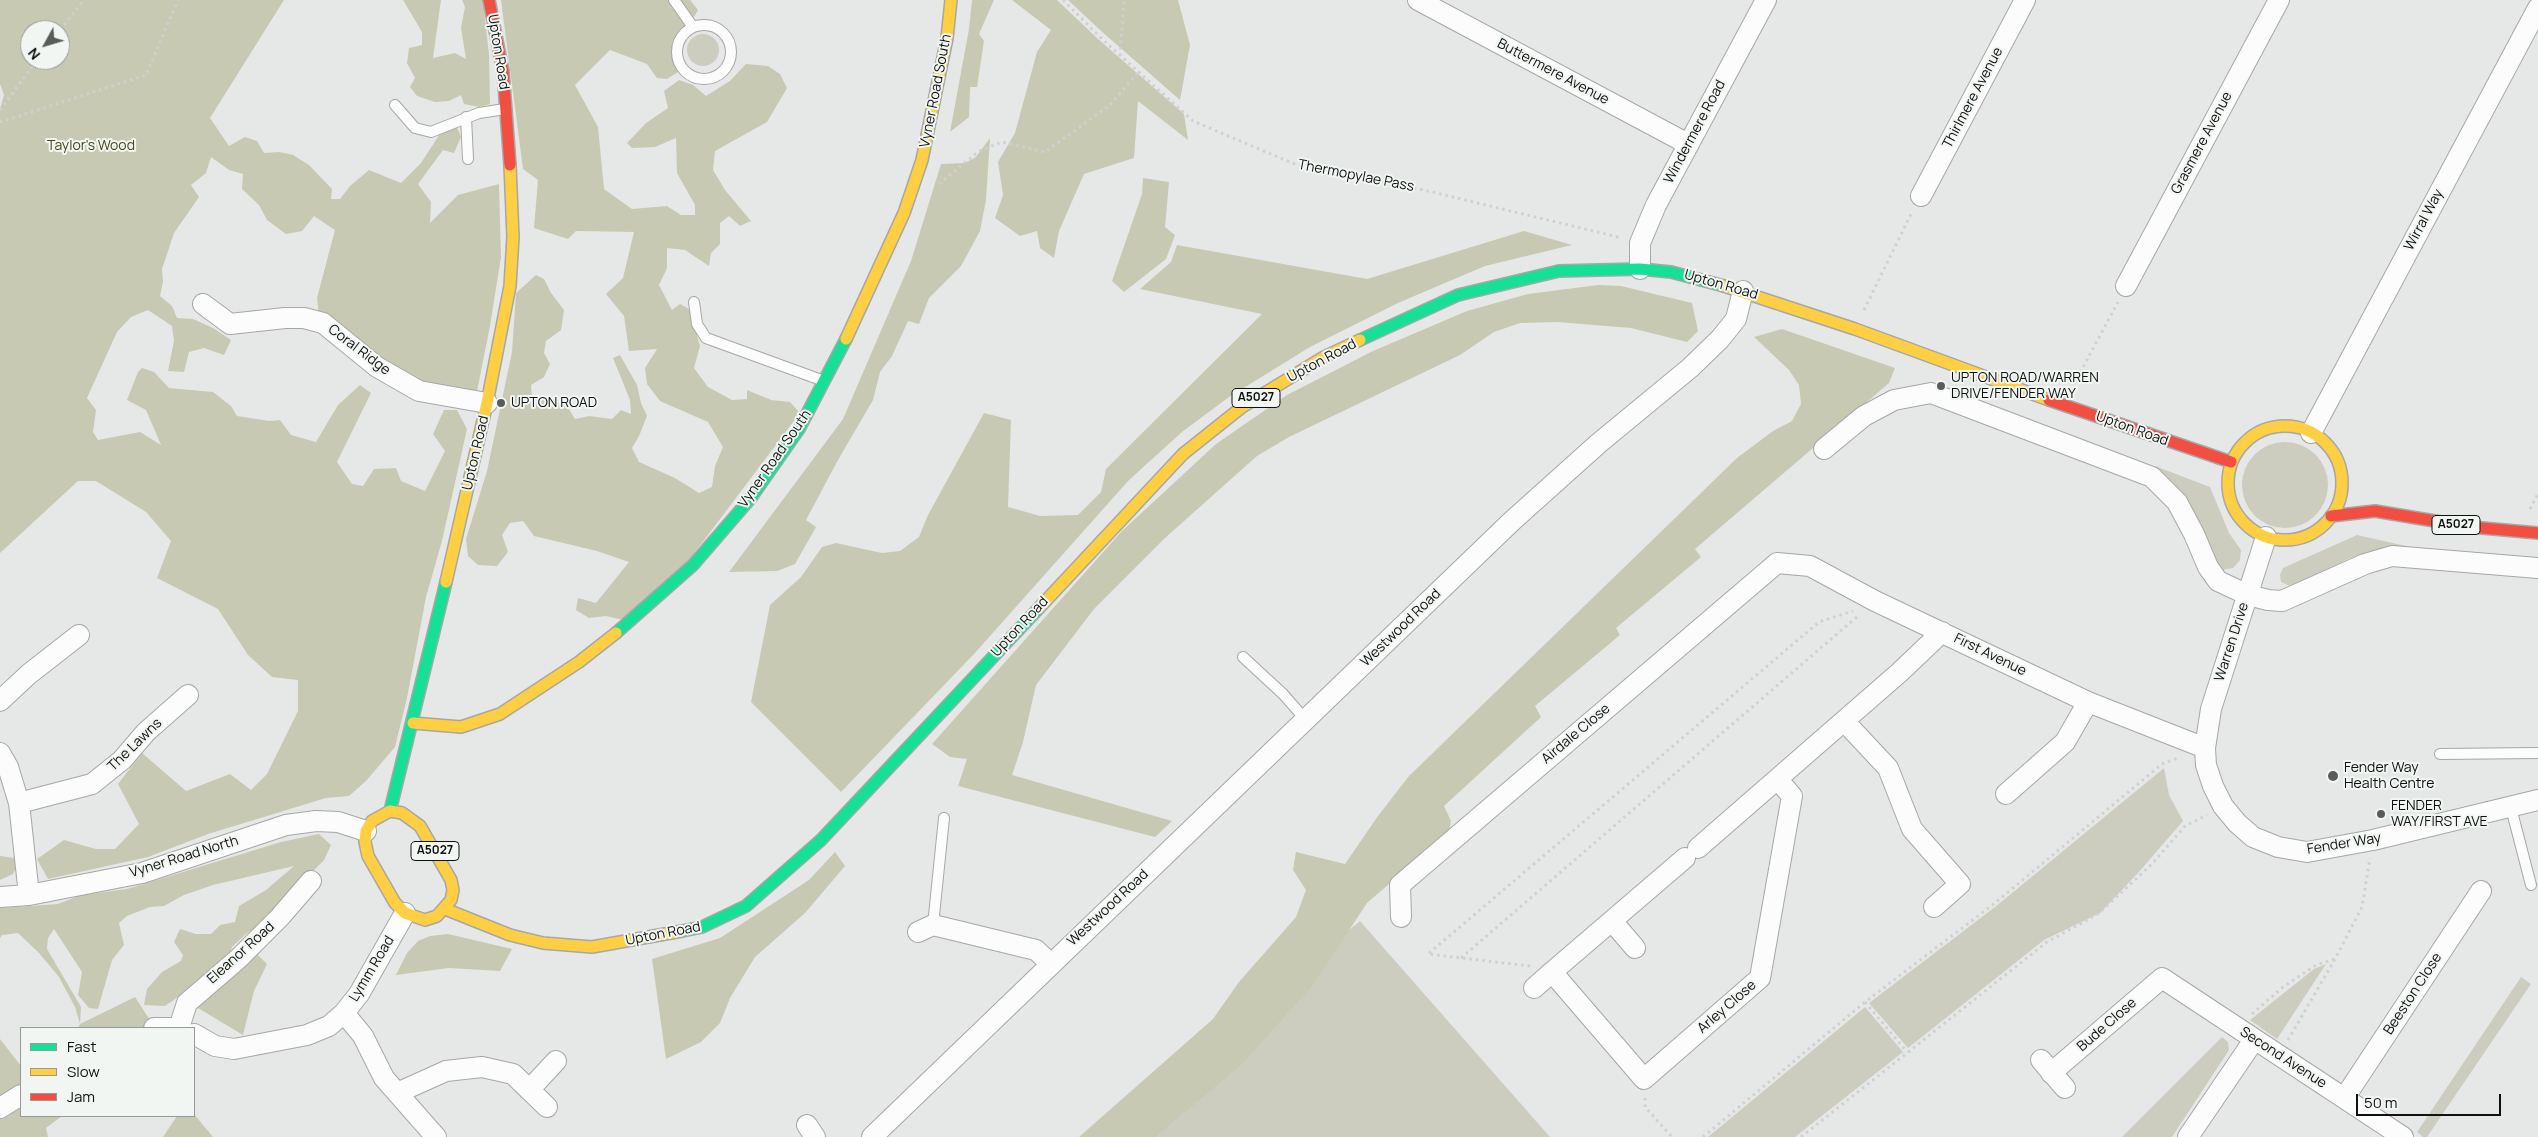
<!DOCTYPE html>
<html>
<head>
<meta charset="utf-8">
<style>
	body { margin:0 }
	#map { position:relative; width:2538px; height:1137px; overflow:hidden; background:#e6e8e7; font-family:Manrope,sans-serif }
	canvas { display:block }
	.legend { position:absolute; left:20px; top:1027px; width:175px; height:90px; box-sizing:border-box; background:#f2f6f3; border:1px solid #979a98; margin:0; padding:6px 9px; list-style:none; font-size:15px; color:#0f1110 }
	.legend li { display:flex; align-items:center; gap:10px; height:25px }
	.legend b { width:25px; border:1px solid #979a98 }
	.north { position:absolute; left:20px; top:20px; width:50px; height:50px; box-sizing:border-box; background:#f2f6f3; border:1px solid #979a98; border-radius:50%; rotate:231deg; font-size:14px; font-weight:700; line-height:20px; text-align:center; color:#0f1110 }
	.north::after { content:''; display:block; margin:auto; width:18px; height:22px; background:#5a5c5b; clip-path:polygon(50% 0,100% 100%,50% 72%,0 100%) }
	.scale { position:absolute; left:2356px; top:1094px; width:145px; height:22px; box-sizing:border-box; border:2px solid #0f1110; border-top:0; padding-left:6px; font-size:15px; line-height:18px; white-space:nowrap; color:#0f1110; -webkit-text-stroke:4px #f2f6f3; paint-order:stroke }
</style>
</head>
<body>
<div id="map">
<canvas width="2538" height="1137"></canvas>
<ul class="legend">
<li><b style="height:6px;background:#16e098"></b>Fast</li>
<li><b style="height:6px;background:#ffcf43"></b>Slow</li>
<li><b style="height:6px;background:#f24e42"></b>Jam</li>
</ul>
<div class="north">N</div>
<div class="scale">50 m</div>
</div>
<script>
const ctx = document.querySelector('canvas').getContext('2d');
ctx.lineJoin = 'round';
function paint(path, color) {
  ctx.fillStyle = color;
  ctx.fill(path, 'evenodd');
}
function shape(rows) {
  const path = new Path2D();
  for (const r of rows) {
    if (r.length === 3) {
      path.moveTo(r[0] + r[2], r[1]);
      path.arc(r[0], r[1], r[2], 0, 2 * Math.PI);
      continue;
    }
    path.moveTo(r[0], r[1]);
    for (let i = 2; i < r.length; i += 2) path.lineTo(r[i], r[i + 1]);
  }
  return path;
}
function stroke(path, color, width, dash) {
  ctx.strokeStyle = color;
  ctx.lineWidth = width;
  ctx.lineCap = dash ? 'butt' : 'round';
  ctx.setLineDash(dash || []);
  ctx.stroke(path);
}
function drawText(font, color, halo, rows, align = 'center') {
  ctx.font = font + ' Manrope,sans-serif';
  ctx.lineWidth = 4;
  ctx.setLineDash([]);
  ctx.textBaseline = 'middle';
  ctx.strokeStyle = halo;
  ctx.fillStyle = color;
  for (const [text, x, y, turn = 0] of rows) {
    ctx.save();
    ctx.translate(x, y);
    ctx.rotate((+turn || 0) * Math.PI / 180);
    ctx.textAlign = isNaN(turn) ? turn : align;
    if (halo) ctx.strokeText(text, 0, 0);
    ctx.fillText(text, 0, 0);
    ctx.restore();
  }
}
const green = shape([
	[703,50,16],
	[2285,485,43],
	[2155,466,2210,487,2229,533,2241,550,2240,560,2233,568,2223,570,2218,568,2167,479],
	[2357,535,2424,550,2389,547,2350,558,2292,587,2281,582,2280,575,2283,568],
	[2164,768,2169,795,2183,821,2138,873,2100,913,2044,940,1908,1048,1869,1003,1995,907],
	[1360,921,1550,1137,1100,1137],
	[2326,964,2277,1039,2250,1020,2314,969],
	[2521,977,2531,984,2427,1137,2423,1137,2417,1132],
	[1865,1007,1903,1052,1795,1137,1708,1137],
	[2222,1037,2228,1042,2229,1050,2172,1137,2122,1137]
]);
const forest = shape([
	[0,0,284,0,210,118,229,146,245,137,257,141,264,153,279,152,293,155,309,165,332,189,331,199,340,199,350,186,369,170,401,183,421,163,445,126,456,125,461,137,454,153,443,150,418,184,431,202,430,223,458,195,499,184,501,257,490,326,477,391,412,383,319,315,317,298,335,230,314,216,302,231,286,234,267,220,259,205,242,189,243,174,229,170,211,157,206,173,191,185,199,197,174,233,162,269,163,282,160,296,172,306,177,318,193,319,213,328,231,340,224,355,204,348,189,352,184,372,168,371,174,341,172,326,148,310,131,317,117,332,87,398,96,410,93,432,98,440,140,432,161,445,146,410,127,400,138,372,142,368,154,372,169,388,213,392,231,406,237,416,269,421,280,420,291,435,316,442,338,405,360,385,371,393,337,462,352,484,363,486,374,469,396,468,401,481,425,491,445,451,433,434,444,410,457,410,467,429,442,541,426,597,407,698,395,747,366,781,349,796,326,798,208,834,148,857,48,879,37,859,64,840,96,849,115,849,139,824,118,784,142,753,186,791,230,774,251,790,267,774,298,711,298,680,272,677,248,655,218,609,157,578,171,541,146,512,96,481,78,481,0,553,0,109,4,95,0,84],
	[30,30,60,30,60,60,30,60],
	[403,0,441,0,433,58,455,53,466,59,461,28,465,7,462,0,483,0,489,55,490,104,479,107,464,104,461,95,449,101,435,102,417,96,410,87,415,78,407,63,409,48,422,45,422,32],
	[501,0,690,0,698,10,675,50,674,63,678,72,667,79,657,78,647,64,610,50,575,85,598,127,604,189,632,209,667,206,681,215,695,215,695,205,677,173,676,138,655,147,632,148,627,143,646,123,668,108,664,91,679,80,693,85,706,96,730,81,746,64,768,66,780,74,787,88,767,122,715,151,713,170,725,190,751,221,740,226,729,216,720,223,720,244,711,253,709,266,685,250,667,248,667,268,659,285,672,310,680,304,689,309,700,346,694,368,708,387,732,400,747,399,747,390,771,400,790,402,800,413,674,580,632,622,606,616,589,618,576,610,578,598,596,603,629,562,597,551,534,536,523,521,510,523,502,535,508,552,497,566,478,565,468,556,466,539,487,471,512,352,516,293,536,275,544,279,551,293,564,310,561,330,546,341,544,353,550,364,544,377,531,385,532,396,567,406,575,419,589,416,612,419,621,410,631,414,630,400,613,358,620,355,637,385,641,403,647,416,639,436,632,448,639,462,675,478,699,493,712,487,715,466,723,447,708,422,660,401,647,384,645,368,657,349,629,351,624,316,606,294,623,278,634,232,576,231,568,239,534,228,538,180,523,169],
	[972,0,994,0,979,34,984,41,977,87,970,87,969,117,950,132,969,29],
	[1012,0,1057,0,1098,39,1184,114,1188,140,1138,101,1134,158,1084,174,1059,231,1054,258,1040,248,1037,231,1020,236,995,218,1003,195,998,162,1015,133,1037,52,1051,30],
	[1068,0,1178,0,1190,45,1180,100,1100,30],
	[990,138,986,200,980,231,961,266,929,298,919,324,908,321,892,356,880,372,873,400,838,460,806,520,816,527,795,564,777,571,729,572,843,419,911,261,941,164,965,163,976,157],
	[1143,178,1169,182,1165,227,1175,235,1166,259,1124,292,1112,281,1142,194],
	[1524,231,1572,245,1485,266,1398,303,1310,347,1229,397,1182,432,1129,480,974,654,841,792,751,702,770,605,801,577,822,547,836,543,882,553,900,551,919,537,928,515,984,413,1011,420,1008,507,1040,516,1078,515,1101,492,1106,469,1262,314,1140,289,1171,262,1177,245,1367,279],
	[1598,285,1621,286,1692,303,1698,331,1687,342,1631,328,1557,322,1520,323,1494,332,1460,355,1289,437,1257,456,1165,538,1094,609,1036,685,1023,742,1012,775,1172,821,1155,837,958,786,967,759,950,757,932,744,1122,531,1216,444,1287,395,1373,351,1467,311,1528,294],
	[1782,329,1895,368,1889,383,1695,549,1701,557,1616,628,1620,635,1535,706,1541,717,1444,806,1451,821,1449,832,1367,903,1313,985,1240,1066,1155,1137,1079,1137,1213,1019,1239,982,1296,917,1306,890,1293,870,1296,852,1345,864,1378,816,1409,776,1737,458,1773,431,1792,421,1801,404,1799,385,1789,370,1754,337],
	[319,834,331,845,324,860,263,923,246,934,232,947,228,962,257,954,267,964,254,991,243,1035,198,1008,205,992,204,979,165,1006,144,1005,147,989,162,972,181,961,183,955,174,942,180,929,196,934,211,934,220,925,235,922,239,906,266,890,294,866,213,885,184,895,164,906,150,907,127,916,119,923,124,945,112,960,98,1009,89,1008,78,995,82,972,54,929,48,938,47,949,81,1007,80,1024,135,997,155,1028,78,1028,80,1024,75,1007,59,977,39,953,18,933,2,935,0,938,0,908,58,904,81,895,127,889,281,842],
	[835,852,845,866,805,913,755,957,730,998,720,1023,701,1042,666,1059,652,959,720,938,809,880],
	[0,856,14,858,18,865,13,874,0,880],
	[448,934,512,949,500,971,449,968,396,975,407,953,418,941,430,936],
	[0,1039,21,1066,21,1116,62,1116,46,1128,48,1137,0,1137],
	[194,1114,213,1137,163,1137,177,1116]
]);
const path = shape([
	[1063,0,1103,40,1193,121,1297,165,1424,190,1622,238],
	[60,30,84,0],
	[1120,56,1124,0],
	[0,110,37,60],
	[0,122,146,75,178,0],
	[939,184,979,151,1002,142,1045,152,1110,105,1139,71],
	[1864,310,1912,212],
	[2074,384,2118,302],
	[2530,509,2538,494],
	[1461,958,1859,615],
	[1530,966,1428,954,1819,622,1853,611],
	[1865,1002,1907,1052],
	[2252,1014,2283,987,2316,965,2335,959],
	[2288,1040,2335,959,2362,907,2370,858],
	[1645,1098,1645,1107,1672,1137],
	[1703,1137,1865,1002,1995,903,2162,764,2178,758],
	[1801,1137,2047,942,2098,914,2152,864,2185,826,2207,815]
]);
const lane = shape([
	[674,0,693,27],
	[704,52,27],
	[395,105,415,128,431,132,479,113,505,109],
	[466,117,468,159],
	[694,302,697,324,706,338,824,381],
	[1243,657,1283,694,1305,719],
	[2440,754,2538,753],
	[2511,808,2531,885],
	[933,925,944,818]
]);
const street = shape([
	[1418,0,1688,144],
	[1921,196,2025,0],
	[1640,269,1640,243,1656,205,1766,0],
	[2126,286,2279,0],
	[203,304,230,324,285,318,304,318,323,323,377,367,419,391,487,403],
	[2311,433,2538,8],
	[1824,449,1864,416,1894,400,1931,393,2152,477,2177,502,2194,534,2208,567,2218,581,2248,595,2268,600,2282,601,2365,564,2392,556,2538,568],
	[2266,537,2211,709,2205,748,2206,765,2213,786,2223,806,2237,823,2253,837,2278,847,2307,852,2373,840,2538,800],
	[0,701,29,674,79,635],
	[1844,721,1888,768,1912,829,1960,884,1934,907],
	[0,753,8,767,19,803,29,895],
	[2006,794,2065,742,2088,702],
	[19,803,92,784,122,760,146,732,188,695],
	[1698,848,1900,672,1942,632],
	[1685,858,1552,972,1644,1079,1760,978,1792,796,1778,780],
	[0,897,29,895,142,873,286,825,316,821,338,822,366,831],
	[1401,917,1400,885,1777,563,1810,566,1875,601,2088,702,2205,748],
	[1612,921,1635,948],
	[918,932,933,925,1036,950,1050,963],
	[1534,988,1552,972],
	[344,1013,363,1036,384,1078,436,1137],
	[154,1028,174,1028],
	[179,1028,187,1003,238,959,280,917,311,881],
	[194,1034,215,1046,234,1049,307,1035,329,1026,344,1013,359,994,405,913],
	[2041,1060,2065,1088],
	[2051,1073,2162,978,2403,1137],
	[529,1090,556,1061],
	[397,1093,446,1071,482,1067,513,1074,547,1107],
	[2345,1097,2481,891],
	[0,1108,21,1095],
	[807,1125,815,1137],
	[872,1137,1512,521,1599,443,1690,368,1720,339,1736,319,1743,291],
	[2188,1137,2254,1040]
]);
const fast = shape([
	[1360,340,1458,295,1559,271,1640,269,1671,272,1724,286],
	[616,633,693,565,750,499,799,429,846,339],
	[390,811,446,582],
	[682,931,702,927,746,906,821,840,1039,608]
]);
const slow = shape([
	[1724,286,1855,329,2049,400],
	[846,339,904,213,922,160,947,38,951,0],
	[2285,483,57],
	[446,582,487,403,510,286,513,237,510,165],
	[1039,608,1183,454,1242,407,1324,357,1360,340],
	[413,723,461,727,500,714,579,662,616,633],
	[390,811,402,813,420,826,451,880,453,890,451,900,437,916,425,920,405,913,395,903,368,856,365,842,366,831,372,821,390,811],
	[445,909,510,935,543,943,592,947,682,931]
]);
const jam = shape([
	[489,0,503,71,510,165],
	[2049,400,2231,462],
	[2331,516,2375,511,2471,527,2538,533]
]);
const markers = [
	[1941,386,5,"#5a5c5b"],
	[501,403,5,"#5a5c5b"],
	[2333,776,6,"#5a5c5b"],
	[2381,814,5,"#5a5c5b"]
];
const shields = [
	[1256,398,48],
	[2456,525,48],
	[435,851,48]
];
const shieldNames = [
	["A5027",1256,398],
	["A5027",2456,525],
	["A5027",435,851]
];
const streetNames = [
	["Upton Road",498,52,81],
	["Buttermere Avenue",1553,72,28],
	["Vyner Road South",936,91,-79],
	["Thirlmere Avenue",1973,98,-62],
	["Windermere Road",1695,132,-62],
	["Grasmere Avenue",2202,143,-62],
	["Thermopylae Pass",1356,176,11],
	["Wirral Way",2424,220,-62],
	["Upton Road",1721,285,16],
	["Coral Ridge",359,350,37],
	["Upton Road",1322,361,-28],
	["Upton Road",2132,429,20],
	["Upton Road",476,453,-77],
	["Vyner Road South",775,459,-55],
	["Upton Road",1020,627,-47],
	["Westwood Road",1401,628,-44],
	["Warren Drive",2232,642,-72],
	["First Avenue",1990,655,26],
	["Airdale Close",1576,734,-40],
	["The Lawns",135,745,-44],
	["Fender Way",2344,844,-9],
	["Vyner Road North",184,857,-17],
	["Westwood Road",1108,908,-43],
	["Upton Road",663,934,-11],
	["Eleanor Road",241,953,-42],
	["Lymm Road",372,969,-59],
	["Beeston Close",2413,994,-57],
	["Arley Close",1727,1007,-41],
	["Bude Close",2107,1025,-41],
	["Second Avenue",2283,1058,33]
];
const parkNames = [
	["Taylor's Wood",91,146]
];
const poiNames = [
	["UPTON ROAD/WARREN",1951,378],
	["DRIVE/FENDER WAY",1951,394],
	["UPTON ROAD",511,403],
	["Fender Way",2344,768],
	["Health Centre",2344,784],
	["FENDER",2391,806],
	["WAY/FIRST AVE",2391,822]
];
paint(green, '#cccdbe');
paint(forest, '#c8c9b2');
stroke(lane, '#a6a7a6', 12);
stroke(street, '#a6a7a6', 22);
stroke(fast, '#a6a7a6', 14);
stroke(slow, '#a6a7a6', 14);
stroke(jam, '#a6a7a6', 14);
stroke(path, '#cfd0cf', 3, [2.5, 4]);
stroke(lane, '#fbfcfb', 10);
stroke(street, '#fbfcfb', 20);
stroke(fast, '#16e098', 11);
stroke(slow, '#ffcf43', 11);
stroke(jam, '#f24e42', 11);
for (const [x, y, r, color] of markers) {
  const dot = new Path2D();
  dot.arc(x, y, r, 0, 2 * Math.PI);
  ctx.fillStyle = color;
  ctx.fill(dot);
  stroke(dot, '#f2f6f3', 2);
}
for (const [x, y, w] of shields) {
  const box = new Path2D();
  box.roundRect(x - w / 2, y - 9.5, w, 19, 4);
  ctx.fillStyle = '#f2f6f3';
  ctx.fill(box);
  stroke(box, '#0f1110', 1);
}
drawText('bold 12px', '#0f1110', null, shieldNames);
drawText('14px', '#0f1110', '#f2f6f3', streetNames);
drawText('14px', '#494816', '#f2f6f3', parkNames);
drawText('14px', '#0f1110', '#f2f6f3', poiNames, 'left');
</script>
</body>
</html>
